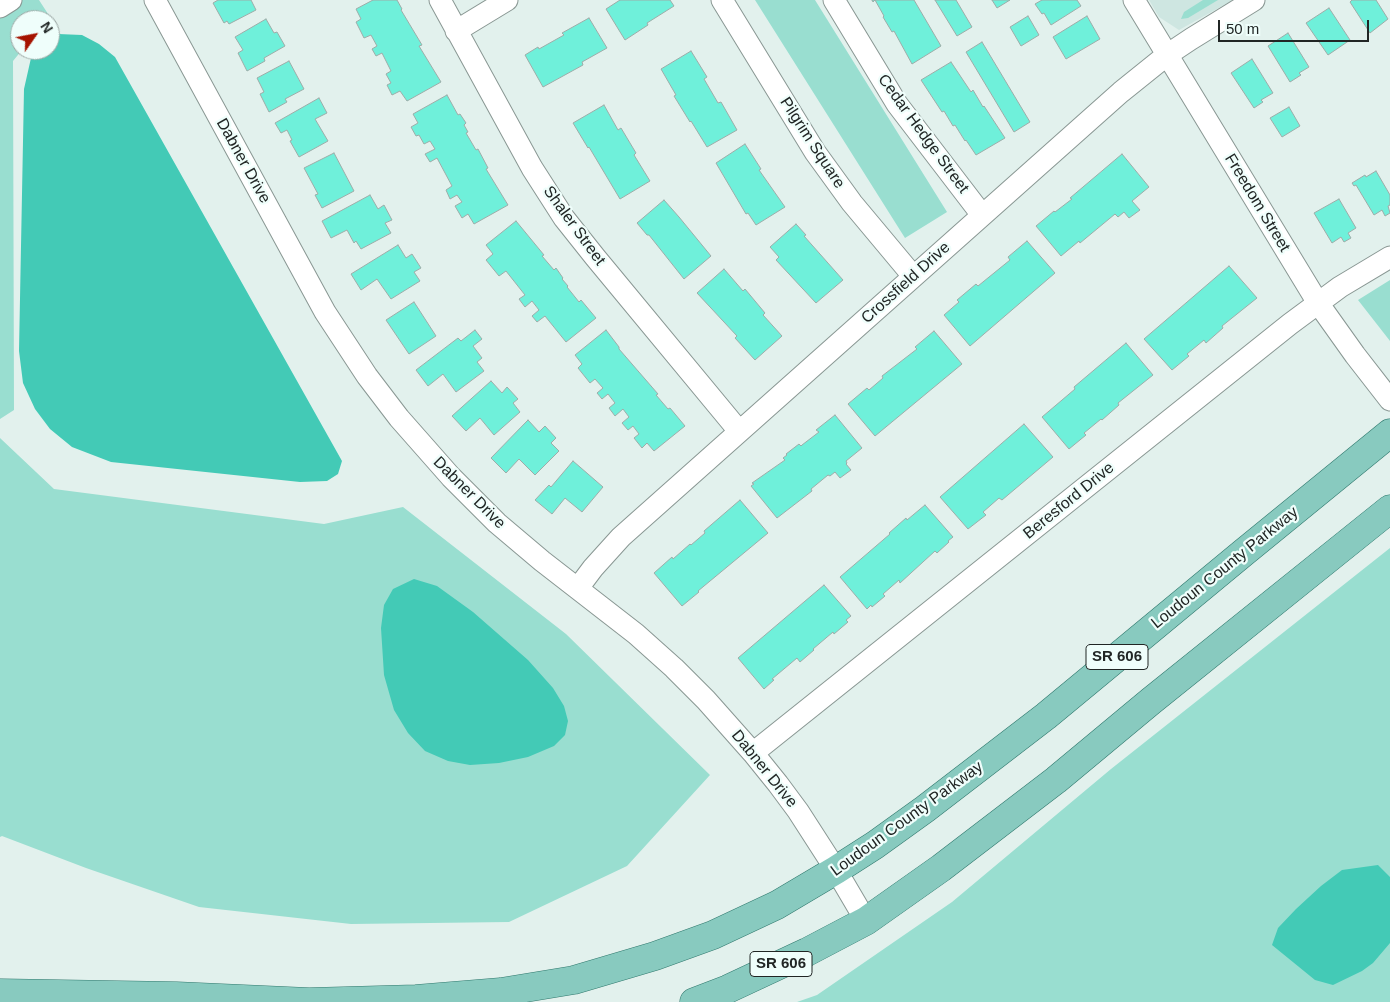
<!DOCTYPE html>
<html>
<head>
<meta charset="utf-8">
<style>
	body { margin:0 }
	#map { position:relative; width:1390px; height:1002px; overflow:hidden; background:#e2f1ed; font-family:Helvetica,sans-serif }
	canvas { display:block }
	.north { position:absolute; left:10px; top:10px; width:50px; height:50px; box-sizing:border-box; background:#effefb; border:1px solid #9da8a5; border-radius:50%; rotate:57deg; font-size:14px; font-weight:700; line-height:20px; text-align:center; color:#212625 }
	.north::after { content:''; display:block; margin:auto; width:18px; height:22px; background:#a51300; clip-path:polygon(50% 0,100% 100%,50% 72%,0 100%) }
	.scale { position:absolute; left:1218px; top:20px; width:151px; height:22px; box-sizing:border-box; border:2px solid #212625; border-top:0; padding-left:6px; font-size:15px; line-height:18px; white-space:nowrap; color:#212625; -webkit-text-stroke:4px #effefb; paint-order:stroke }
</style>
</head>
<body>
<div id="map">
<canvas width="1390" height="1002"></canvas>
<div class="north">N</div>
<div class="scale">50 m</div>
</div>
<script>
const ctx = document.querySelector('canvas').getContext('2d');
ctx.lineJoin = 'round';
function paint(path, color) {
  ctx.fillStyle = color;
  ctx.fill(path, 'evenodd');
}
function shape(rows) {
  const path = new Path2D();
  for (const r of rows) {
    path.moveTo(r[0], r[1]);
    for (let i = 2; i < r.length; i += 2) path.lineTo(r[i], r[i + 1]);
  }
  return path;
}
function stroke(path, color, width, dash) {
  ctx.strokeStyle = color;
  ctx.lineWidth = width;
  ctx.lineCap = dash ? 'butt' : 'round';
  ctx.setLineDash(dash || []);
  ctx.stroke(path);
}
function drawText(font, color, halo, rows, align = 'center') {
  ctx.font = font + ' Helvetica,sans-serif';
  ctx.lineWidth = 4.5;
  ctx.setLineDash([]);
  ctx.textBaseline = 'middle';
  ctx.strokeStyle = halo;
  ctx.fillStyle = color;
  for (const [text, x, y, turn = 0] of rows) {
    ctx.save();
    ctx.translate(x, y);
    ctx.rotate((+turn || 0) * Math.PI / 180);
    ctx.textAlign = isNaN(turn) ? turn : align;
    if (halo) ctx.strokeText(text, 0, 0);
    ctx.fillText(text, 0, 0);
    ctx.restore();
  }
}
const built = shape([
	[1149,0,1233,0,1179,30,1159,17]
]);
const green = shape([
	[0,0,39,0,50,17,47,20,20,20,20,50,22,50,13,61,14,410,0,419],
	[755,0,815,0,947,212,905,238],
	[1203,0,1218,0,1188,18,1181,19,1184,12],
	[1390,280,1390,341,1358,300],
	[0,438,54,489,324,524,403,507,566,634,710,775,627,866,509,922,351,924,199,907,86,868,2,836,0,837],
	[1390,548,1390,1002,797,1002,817,995,952,902,1111,769]
]);
const water = shape([
	[58,34,82,35,99,44,115,57,342,461,338,474,327,481,300,482,111,462,72,447,50,429,35,409,23,383,19,351,24,89,31,58,36,50,50,50,50,37],
	[414,579,437,586,473,612,528,660,553,688,564,706,568,721,565,735,554,746,528,757,499,763,470,765,448,761,425,751,408,733,394,710,384,675,381,628,384,605,393,589],
	[1378,865,1390,877,1390,943,1373,963,1362,971,1333,985,1315,980,1272,945,1278,928,1296,909,1321,886,1342,870]
]);
const building = shape([
	[218,0,251,0,256,10,229,24,227,21,224,23,213,3,218,0],
	[373,0,397,0,402,9,401,10,422,45,419,46,441,82,407,101,400,91,392,95,387,85,391,83,386,74,391,71,382,53,376,56,372,49,377,46,371,35,364,38,356,22,361,19,356,9,373,0],
	[620,0,670,0,674,6,647,23,648,25,625,40,606,9,620,0],
	[872,0,914,0,941,46,912,64,894,31,892,32,883,17,884,16,875,0,873,2,872,0],
	[935,0,956,0,972,27,957,36,935,0],
	[992,0,1010,0,997,8,992,0],
	[1042,0,1077,0,1081,6,1051,25,1044,13,1042,14,1035,4,1042,0],
	[1352,0,1376,0,1388,19,1370,33,1350,2,1352,0],
	[1329,8,1350,40,1328,55,1306,23,1329,8],
	[1028,16,1039,35,1021,46,1010,27,1028,16],
	[1087,16,1100,39,1066,59,1053,37,1087,16],
	[589,18,607,48,582,62,583,65,543,87,525,55,538,47,539,49,564,35,562,33,589,18],
	[266,19,274,33,277,32,285,46,264,58,265,61,247,71,238,53,243,50,235,37,266,19],
	[1288,33,1309,67,1299,73,1301,75,1290,82,1268,46,1288,33],
	[982,42,1030,122,1014,132,966,52,982,42],
	[691,51,707,77,704,79,718,103,721,102,737,130,707,147,691,121,690,122,674,96,676,95,661,69,691,51],
	[1252,59,1273,93,1261,100,1263,102,1254,108,1231,73,1252,59],
	[289,61,304,89,285,99,287,102,269,112,260,94,264,92,257,78,289,61],
	[951,62,971,92,973,90,983,107,984,106,1005,138,976,155,966,140,965,141,955,125,953,126,944,111,942,112,921,80,951,62],
	[447,95,458,115,460,114,466,123,464,125,468,132,466,133,476,150,478,149,488,168,486,169,508,205,474,224,468,214,462,218,455,206,462,202,457,195,450,199,446,190,452,186,437,158,430,162,425,154,435,149,430,141,424,144,419,135,416,136,411,127,418,123,413,114,447,95],
	[319,98,327,113,315,119,328,141,299,157,290,141,292,140,287,130,281,133,275,123,319,98],
	[604,105,618,130,621,128,636,153,634,155,650,181,620,199,589,147,588,148,573,123,604,105],
	[1289,107,1300,126,1282,137,1270,118,1289,107],
	[745,144,761,169,759,170,785,207,756,225,748,213,746,214,716,163,745,144],
	[334,153,354,191,322,208,315,195,318,194,304,168,334,153],
	[1122,154,1149,187,1132,201,1140,210,1129,218,1124,212,1118,217,1115,214,1080,243,1079,241,1061,256,1036,226,1054,211,1055,212,1072,199,1070,198,1122,154],
	[1376,171,1390,195,1390,205,1388,206,1390,213,1385,216,1382,210,1374,215,1356,185,1354,186,1352,183,1365,175,1366,177,1376,171],
	[370,195,378,209,384,205,392,220,385,223,391,233,361,249,356,241,354,243,347,230,331,238,322,221,370,195],
	[1339,199,1356,228,1348,233,1351,238,1344,242,1341,237,1332,243,1314,213,1339,199],
	[664,200,679,217,711,256,684,279,649,235,647,235,637,223,664,200],
	[516,221,544,255,542,256,554,270,556,268,563,278,562,279,568,286,567,287,579,302,581,300,596,318,566,342,545,316,537,322,532,316,539,310,532,301,525,307,519,299,525,295,506,271,499,276,486,260,493,254,486,245,516,221],
	[796,224,806,235,804,236,843,280,816,303,776,260,779,257,770,247,796,224],
	[1027,241,1055,273,970,346,944,315,959,302,957,300,976,284,978,286,1010,260,1008,257,1027,241],
	[398,245,406,258,412,254,421,268,414,272,420,281,391,299,377,279,361,290,351,274,398,245],
	[1229,266,1257,298,1222,326,1223,328,1206,343,1204,340,1187,354,1189,356,1172,370,1144,339,1229,266],
	[724,269,743,291,745,289,765,313,763,315,782,336,755,360,735,338,737,336,697,293,724,269],
	[414,302,436,336,409,354,386,320,414,302],
	[475,330,482,339,473,346,482,358,477,362,484,371,456,392,443,374,428,386,416,370,458,338,461,341,475,330],
	[606,330,619,347,619,349,658,394,656,395,668,409,670,408,685,426,654,451,647,443,642,448,634,438,639,434,633,426,628,430,622,423,629,417,623,409,615,416,609,408,615,403,608,394,602,399,597,393,603,388,595,379,590,383,578,368,582,364,575,355,606,330],
	[934,331,962,364,875,436,848,404,867,388,869,390,883,378,882,376,917,349,915,347,934,331],
	[1126,343,1153,375,1118,403,1119,405,1102,420,1101,419,1084,433,1086,435,1069,449,1042,417,1075,389,1074,387,1126,343],
	[491,381,502,393,507,387,518,399,513,403,520,412,494,435,480,418,466,431,452,416,491,381],
	[835,415,862,448,846,461,847,463,846,464,851,470,840,478,835,472,830,476,828,475,811,489,812,491,777,518,751,486,754,484,752,483,785,460,783,458,787,455,786,454,799,444,801,446,802,445,819,432,816,430,835,415],
	[528,420,539,432,545,426,556,438,551,443,559,451,535,475,519,459,506,473,491,458,528,420],
	[1024,424,1053,457,1002,500,999,498,983,512,986,515,968,529,940,497,1024,424],
	[573,461,603,487,582,512,565,498,552,514,535,500,549,485,551,487,573,461],
	[740,500,768,533,698,591,699,592,682,606,654,573,672,557,673,559,690,544,691,545,705,533,704,531,740,500],
	[925,505,953,537,948,541,949,542,937,553,935,551,900,583,899,580,883,594,885,596,872,607,871,605,867,609,840,577,890,534,889,533,906,518,907,520,925,505],
	[824,585,851,616,846,620,848,622,834,634,833,632,813,649,814,650,800,662,797,658,772,679,774,680,764,689,738,658,824,585]
]);
const minor = shape([
	[155,0,325,312,367,376,399,418,451,477,497,523,542,561,636,634,674,668,706,700,753,753,778,784,798,811,836,870,866,921],
	[440,0,532,168,564,218,595,257,739,431],
	[722,0,815,152,852,203,913,276],
	[834,0,897,104,982,215],
	[1134,0,1318,303,1355,355,1390,400],
	[0,7,11,0],
	[456,31,507,0],
	[578,588,593,568,621,537,1121,92,1167,55,1191,39,1254,0],
	[753,753,1290,324,1340,287,1390,257]
]);
const primary = shape([
	[0,993,176,996,309,1002,416,999,501,992,574,980,655,956,713,935,777,905,836,870,875,845,925,809,1046,716,1243,553,1390,433],
	[694,1002,728,989,807,952,866,921,941,868,1056,780,1151,701,1390,509]
]);
const shields = [
	[1117,657,62],
	[781,964,62]
];
const shieldNames = [
	["SR 606",1117,657],
	["SR 606",781,964]
];
const streetNames = [
	["Cedar Hedge Street",923,134,54],
	["Pilgrim Square",812,143,57],
	["Dabner Drive",243,161,61],
	["Freedom Street",1257,203,59],
	["Shaler Street",574,226,54],
	["Crossfield Drive",906,283,-42],
	["Dabner Drive",469,493,45],
	["Beresford Drive",1069,501,-39],
	["Loudoun County Parkway",1225,568,-39],
	["Dabner Drive",764,769,51],
	["Loudoun County Parkway",907,819,-36]
];
paint(built, '#cee6e1');
paint(green, '#99ded0');
paint(water, '#43cab6');
paint(building, '#6ff0da');
stroke(building, '#9daca8', 1);
stroke(minor, '#899793', 23);
stroke(primary, '#31796e', 29);
stroke(minor, '#fff', 21);
stroke(primary, '#88cabf', 28);
for (const [x, y, w] of shields) {
  const box = new Path2D();
  box.roundRect(x - w / 2, y - 12.5, w, 25, 4);
  ctx.fillStyle = '#effefb';
  ctx.fill(box);
  stroke(box, '#212625', 1);
}
drawText('bold 15px', '#212625', null, shieldNames);
drawText('16px', '#212625', '#effefb', streetNames);
</script>
</body>
</html>
